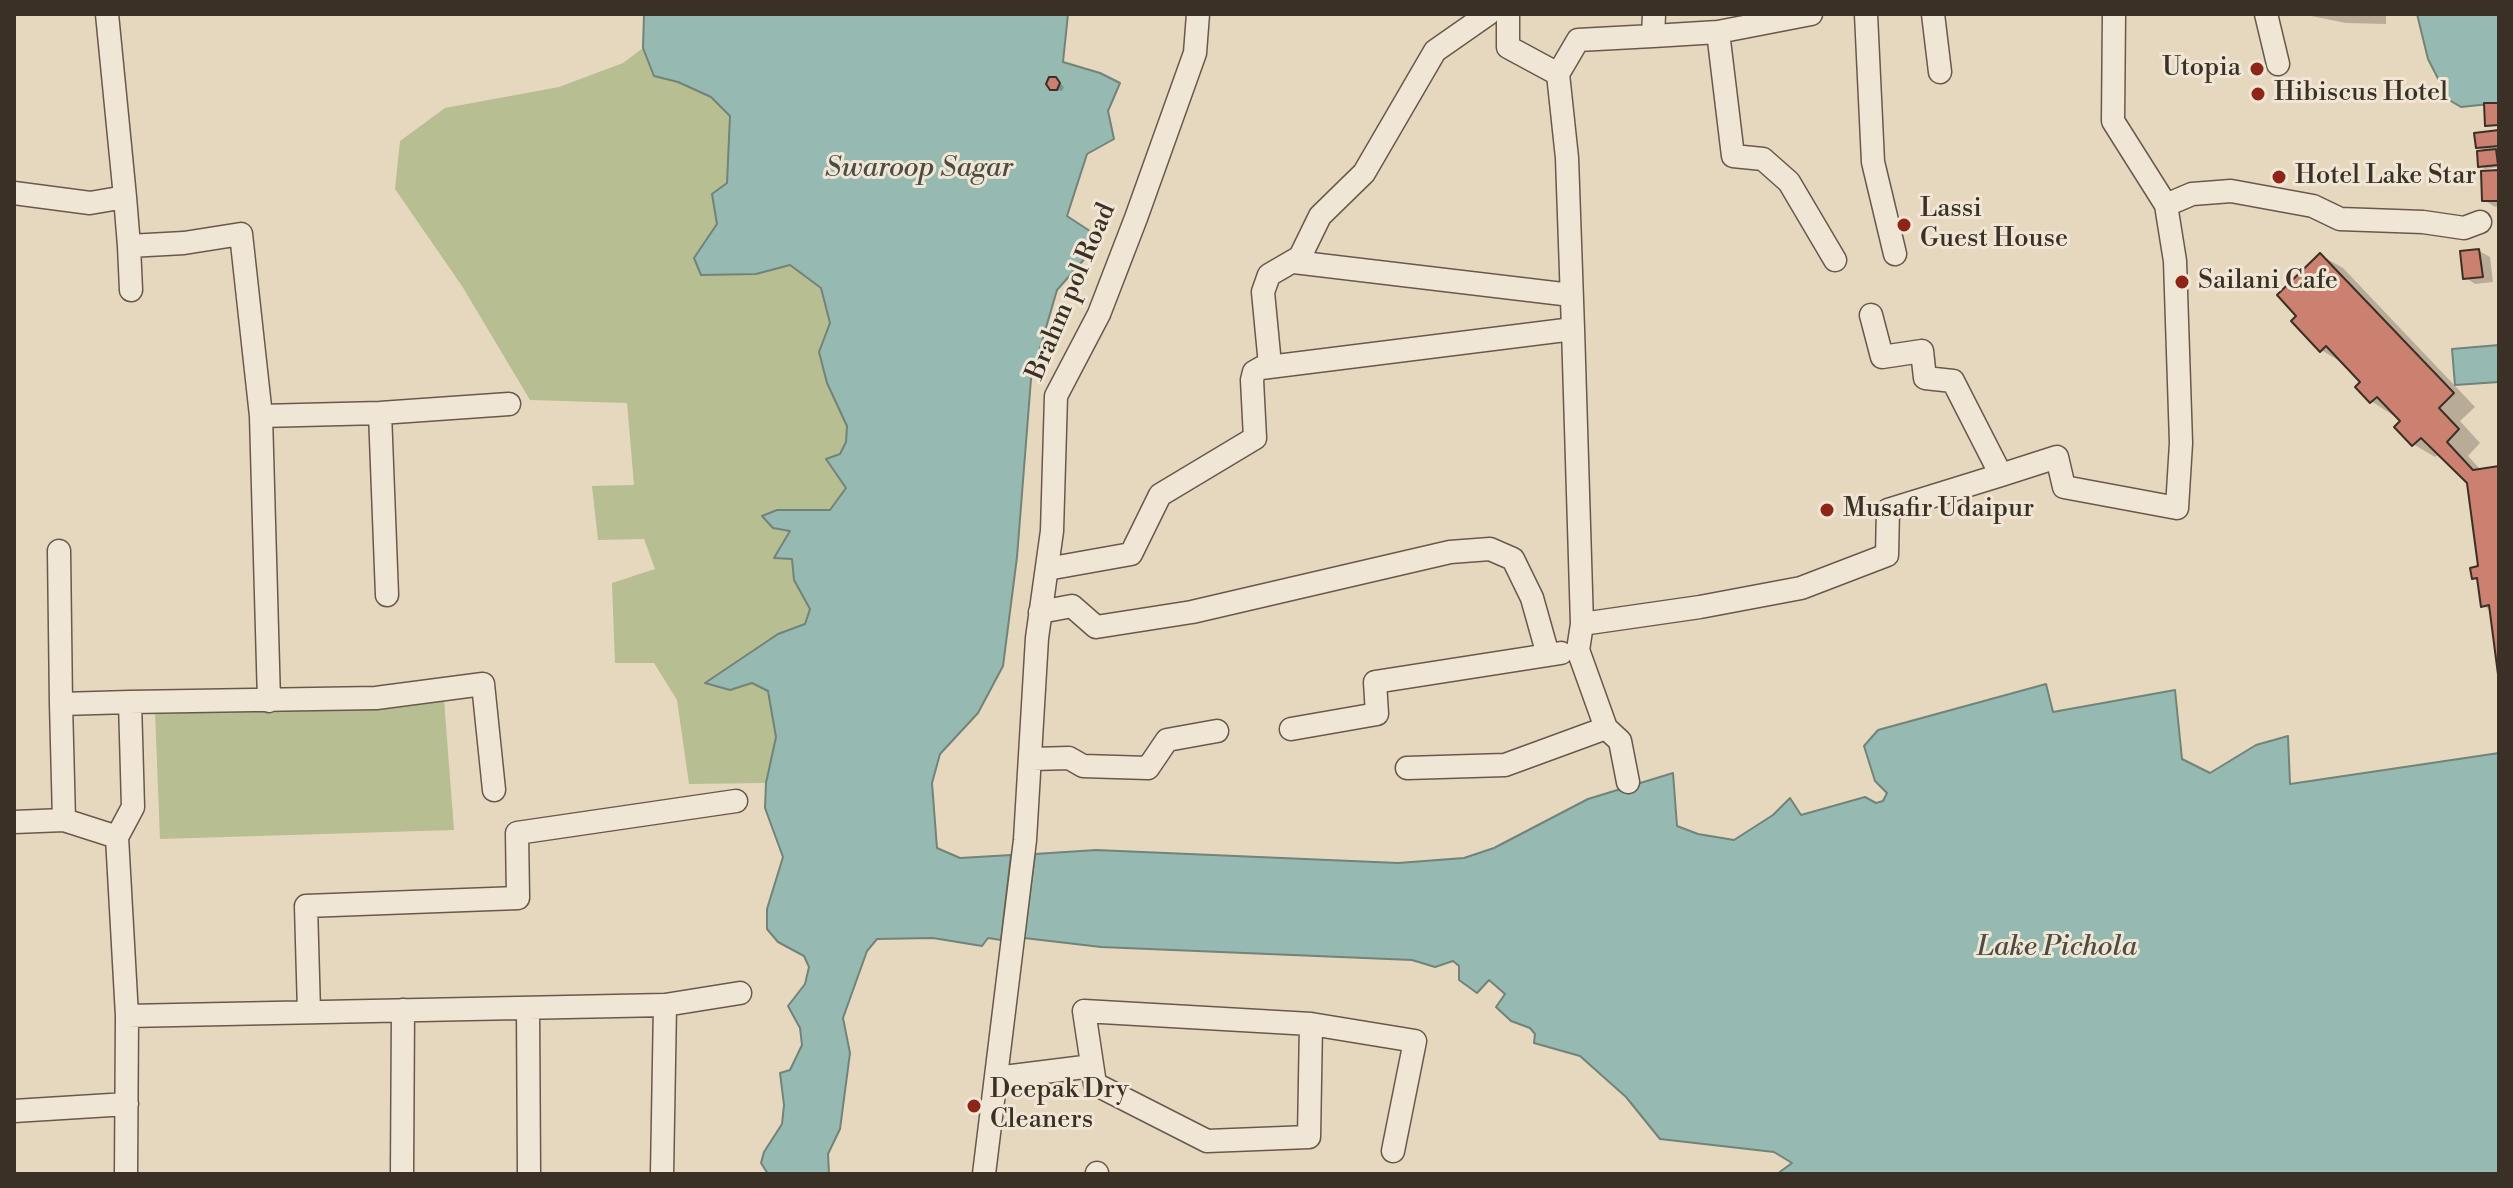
<!DOCTYPE html>
<html>
<head>
<meta charset="utf-8">
<style>
	body { margin:0 }
	#map { position:relative; width:2513px; height:1188px; overflow:hidden; background:#e6d8bf; font-family:"Libre Bodoni",serif }
	canvas { display:block }
	.frame { position:absolute; inset:0; border:16px solid #3b3026; pointer-events:none }
</style>
</head>
<body>
<div id="map">
<canvas width="2513" height="1188"></canvas>
<div class="frame"></div>
</div>
<script>
const ctx = document.querySelector('canvas').getContext('2d');
ctx.lineJoin = 'round';
function paint(path, color) {
  ctx.fillStyle = color;
  ctx.fill(path, 'evenodd');
}
function shape(rows) {
  const path = new Path2D();
  for (const r of rows) {
    path.moveTo(r[0], r[1]);
    for (let i = 2; i < r.length; i += 2) path.lineTo(r[i], r[i + 1]);
  }
  return path;
}
function stroke(path, color, width, dash) {
  ctx.strokeStyle = color;
  ctx.lineWidth = width;
  ctx.lineCap = dash ? 'butt' : 'round';
  ctx.setLineDash(dash || []);
  ctx.stroke(path);
}
function drawText(font, color, halo, rows, align = 'center') {
  ctx.font = font + ' "Libre Bodoni",serif';
  ctx.lineWidth = 6;
  ctx.setLineDash([]);
  ctx.textBaseline = 'middle';
  ctx.strokeStyle = halo;
  ctx.fillStyle = color;
  for (const [text, x, y, turn = 0] of rows) {
    ctx.save();
    ctx.translate(x, y);
    ctx.rotate((+turn || 0) * Math.PI / 180);
    ctx.textAlign = isNaN(turn) ? turn : align;
    if (halo) ctx.strokeText(text, 0, 0);
    ctx.fillText(text, 0, 0);
    ctx.restore();
  }
}
const green = shape([
	[643,48,654,76,678,82,711,97,730,116,727,184,712,195,717,224,756,274,790,265,821,288,831,323,819,352,827,383,847,426,846,442,840,454,846,487,830,510,777,510,763,516,790,531,775,558,792,559,794,580,810,609,805,624,778,634,706,683,730,690,752,683,768,691,776,737,766,783,689,784,677,700,654,663,615,663,612,583,655,569,644,539,598,540,592,486,634,485,627,403,530,400,462,286,395,189,400,141,445,108,559,87,623,63],
	[444,700,454,830,160,839,155,712]
]);
const water = shape([
	[644,14,1068,14,1063,62,1100,73,1120,83,1108,111,1114,139,1087,154,1067,216,1102,239,1057,290,1031,379,1017,557,1003,666,978,713,940,754,932,783,937,848,960,858,1011,855,1001,940,988,938,982,946,933,938,877,939,867,951,843,1018,850,1053,840,1129,828,1154,829,1174,768,1174,761,1163,764,1152,782,1124,784,1105,780,1073,790,1070,802,1045,800,1028,788,1006,805,984,809,967,804,956,778,942,767,929,767,909,783,857,765,808,766,783,776,737,768,691,752,683,730,690,705,683,778,634,805,624,810,609,794,580,792,559,774,558,790,531,773,528,762,516,777,510,830,510,846,488,826,459,840,454,846,442,847,426,827,383,819,352,830,323,821,288,790,265,756,274,701,275,694,258,717,224,712,194,727,183,730,116,711,97,678,82,654,76,643,48,644,14],
	[2417,14,2499,14,2499,103,2461,107,2449,100,2428,59,2417,14],
	[2499,345,2499,382,2455,385,2452,349,2499,345],
	[2046,684,2053,712,2175,690,2182,759,2210,773,2256,745,2288,736,2290,784,2499,753,2499,1174,1777,1174,1792,1163,1774,1152,1660,1139,1626,1097,1580,1056,1534,1043,1535,1034,1530,1028,1511,1021,1496,1007,1505,994,1489,980,1477,993,1459,980,1459,966,1453,961,1435,967,1412,960,1101,947,1024,938,1035,854,1096,850,1398,863,1464,858,1494,848,1588,799,1673,773,1677,826,1698,834,1734,840,1773,815,1790,798,1801,815,1865,797,1876,803,1883,801,1887,793,1875,781,1864,746,1878,730,2046,684]
]);
const shadow = shape([
	[2301,14,2386,14,2386,24,2346,23],
	[1056,79,1064,87,1062,91,1051,89],
	[2499,132,2499,148,2491,149,2499,153,2499,167,2485,169,2480,166,2487,152,2478,147],
	[2499,172,2499,206,2495,207,2484,200],
	[2479,251,2490,257,2493,282,2475,284,2465,277],
	[2320,255,2343,268,2475,407,2460,421,2480,443,2468,456,2482,471,2499,468,2499,667,2490,610,2482,605,2479,581,2473,577,2480,568,2468,482,2440,453,2435,457,2413,444,2402,421,2371,401,2363,382,2343,363,2321,350,2299,316]
]);
const building = shape([
	[1049,77,1056,77,1060,83,1057,90,1050,90,1046,84,1049,77],
	[2484,103,2499,103,2499,125,2485,126,2484,103],
	[2499,130,2499,146,2476,148,2474,133,2499,130],
	[2496,149,2498,165,2478,167,2477,151,2496,149],
	[2499,170,2499,201,2482,201,2481,171,2499,170],
	[2479,249,2483,277,2463,279,2460,251,2479,249],
	[2320,253,2454,393,2439,408,2459,429,2447,442,2473,470,2499,466,2499,682,2489,605,2481,607,2477,578,2472,579,2470,568,2478,566,2467,483,2421,438,2412,446,2394,427,2400,421,2377,397,2370,403,2355,387,2360,382,2326,346,2320,352,2291,321,2296,316,2277,295,2320,253]
]);
const minor = shape([
	[1508,14,1508,47,1558,74],
	[1654,14,1653,36,1718,32,1733,156,1763,159,1789,182,1835,260],
	[1866,14,1873,162,1895,254],
	[1933,14,1940,72],
	[2266,14,2278,64],
	[1718,32,1811,14],
	[14,193,90,203,125,197,107,14],
	[125,197,129,246,184,243,241,234,261,416,269,701],
	[2166,205,2192,194,2231,191,2313,206,2340,219,2423,222,2464,228,2480,222],
	[129,246,131,290],
	[1294,262,1571,295],
	[1270,365,1263,292,1269,275,1300,257,1320,216,1364,173,1435,51,1488,14],
	[380,413,387,595],
	[261,416,380,413,509,404],
	[2001,475,2057,457,2064,487,2177,508,2181,443,2175,261,2166,205,2113,121,2114,14],
	[59,551,61,704,130,702],
	[1047,569,1131,554,1160,495,1255,438,1252,380,1254,372,1261,368,1573,329],
	[1040,612,1072,606,1096,627,1192,612,1450,552,1490,549,1513,559,1532,598,1548,655],
	[1582,624,1700,607,1801,588,1887,555,1888,510,2001,475,1953,381,1925,378,1922,351,1882,357,1871,315],
	[61,704,64,820],
	[1291,729,1377,714,1375,682,1561,653],
	[1032,759,1069,758,1083,766,1148,768,1167,740,1217,731],
	[1407,768,1505,765,1606,728],
	[1628,782,1620,741,1606,728,1578,650,1582,624,1573,329,1567,158,1558,74,1578,40,1653,36],
	[14,822,64,820,117,837,127,1016,126,1174],
	[117,837,133,807,130,702,376,698,483,684,494,790],
	[665,1005,740,993],
	[528,1008,529,1174],
	[1084,1011,1311,1024,1309,1137,1207,1141,1095,1084,1084,1011],
	[309,1012,306,906,518,898,517,833,736,801],
	[127,1016,665,1005,662,1174],
	[1311,1024,1415,1041,1393,1151],
	[996,1078,1092,1066],
	[14,1111,127,1104],
	[402,1174,403,1010],
	[984,1174,1025,840,1037,638,1052,531,1056,396,1099,314,1136,218,1195,53,1198,14],
	[1097,1174,1097,1173]
]);
const markers = [
	[2257,69,8,"#8f2418"],
	[2258,94,8,"#8f2418"],
	[2279,177,8,"#8f2418"],
	[1904,225,8,"#8f2418"],
	[2182,282,8,"#8f2418"],
	[1827,510,8,"#8f2418"],
	[974,1106,8,"#8f2418"]
];
const poiNames = [
	["Utopia",2241,69,"right"],
	["Hibiscus Hotel",2274,94],
	["Hotel Lake Star",2295,177],
	["Lassi",1920,210],
	["Guest House",1920,240],
	["Sailani Cafe",2198,282],
	["Musafir Udaipur",1843,510],
	["Deepak Dry",990,1091],
	["Cleaners",990,1121]
];
const streetNames = [
	["Brahm pol Road",1072,292,-67]
];
const waterNames = [
	["Swaroop Sagar",919,169],
	["Lake Pichola",2057,948]
];
paint(green, '#b7be91');
paint(water, '#96bab1');
stroke(water, '#728379', 2);
paint(shadow, '#0003');
paint(building, '#cc8170');
stroke(building, '#3b3026', 2);
stroke(minor, '#665a4c', 25);
stroke(minor, '#efe6d5', 22);
for (const [x, y, r, color] of markers) {
  const dot = new Path2D();
  dot.arc(x, y, r, 0, 2 * Math.PI);
  ctx.fillStyle = color;
  ctx.fill(dot);
  stroke(dot, '#efe6d5', 3);
}
drawText('26px', '#3b3026', '#efe6d5', poiNames, 'left');
drawText('26px', '#3b3026', '#efe6d5', streetNames);
drawText('italic 28px', '#4d4c42', '#efe6d5', waterNames);
</script>
</body>
</html>
